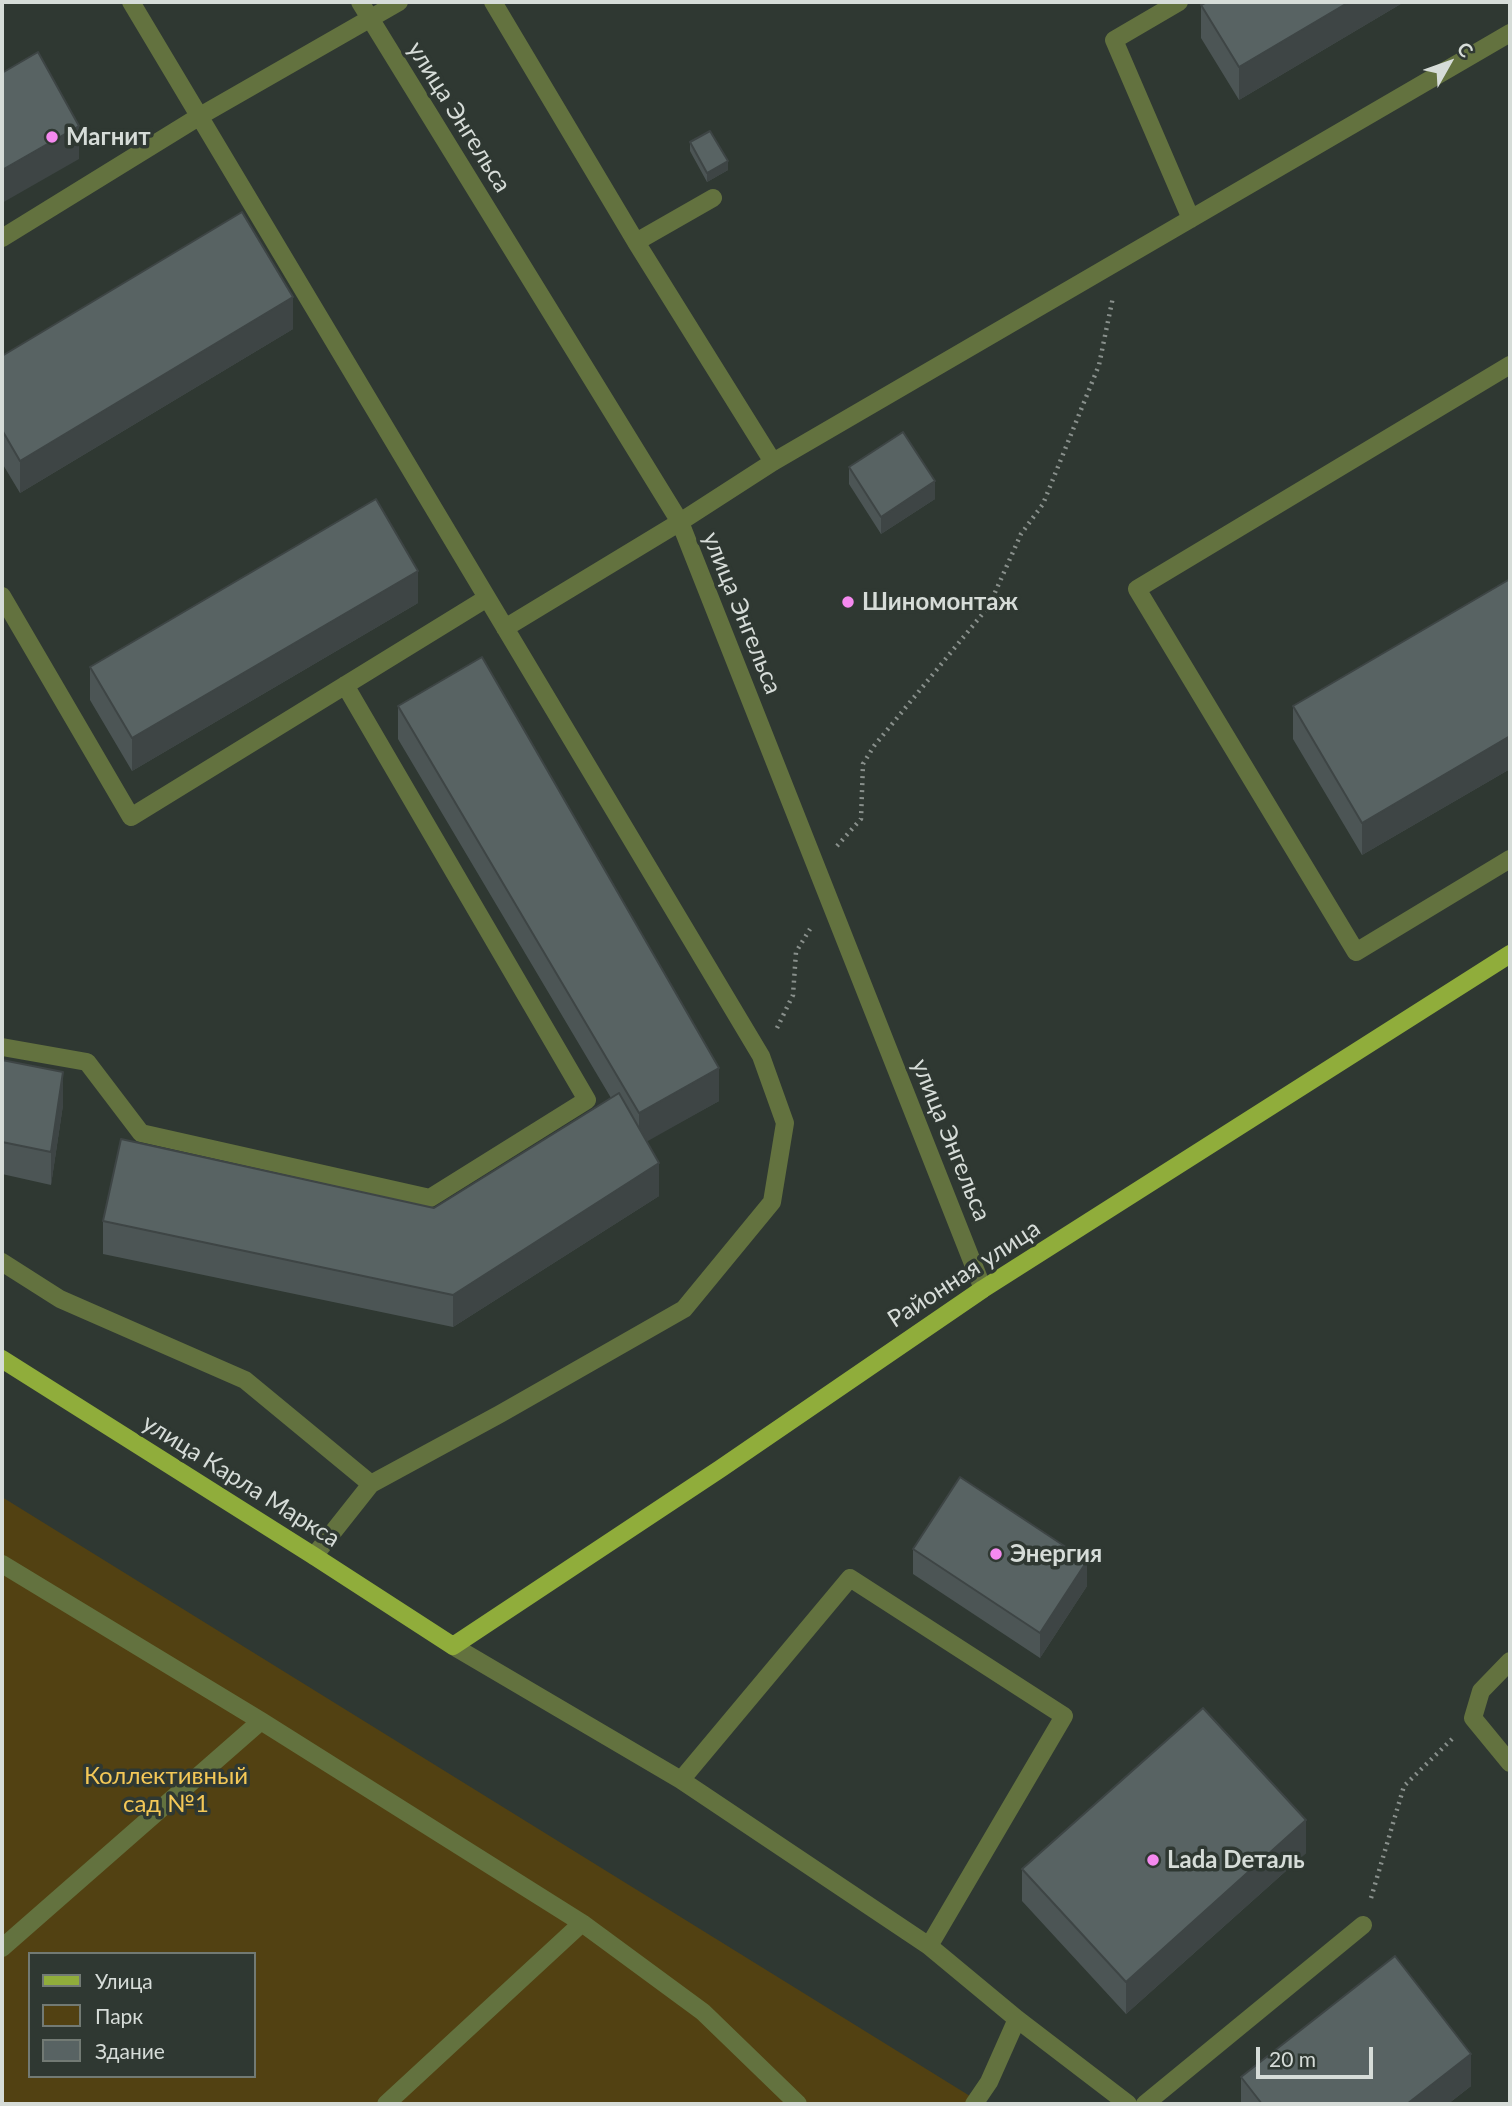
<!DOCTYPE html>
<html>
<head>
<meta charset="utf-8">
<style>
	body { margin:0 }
	#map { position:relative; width:1512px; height:2106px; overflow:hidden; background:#2f3832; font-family:Lato,sans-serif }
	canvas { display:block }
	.frame { position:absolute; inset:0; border:4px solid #d6dcd8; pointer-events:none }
	.legend { position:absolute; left:28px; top:1952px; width:228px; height:126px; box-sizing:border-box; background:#2f3832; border:2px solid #727a74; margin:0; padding:9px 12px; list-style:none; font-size:21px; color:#d6dcd8 }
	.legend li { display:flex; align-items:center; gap:14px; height:35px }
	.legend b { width:35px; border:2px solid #727a74 }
	.north { position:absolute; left:1414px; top:28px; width:70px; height:70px; -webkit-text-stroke:5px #2f3832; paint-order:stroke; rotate:50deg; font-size:19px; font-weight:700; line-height:28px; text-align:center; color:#d6dcd8 }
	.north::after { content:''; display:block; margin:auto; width:24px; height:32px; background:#d6dcd8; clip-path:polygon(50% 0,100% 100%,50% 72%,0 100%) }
	.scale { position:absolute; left:1256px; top:2047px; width:117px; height:32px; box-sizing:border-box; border:4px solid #d6dcd8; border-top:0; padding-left:9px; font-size:21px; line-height:24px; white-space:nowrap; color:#d6dcd8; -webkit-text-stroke:5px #2f3832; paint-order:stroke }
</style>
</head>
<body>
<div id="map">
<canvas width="1512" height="2106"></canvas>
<div class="frame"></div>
<ul class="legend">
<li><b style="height:9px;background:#90ad3b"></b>Улица</li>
<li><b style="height:19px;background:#524112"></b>Парк</li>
<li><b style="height:19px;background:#586363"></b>Здание</li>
</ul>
<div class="north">С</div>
<div class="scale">20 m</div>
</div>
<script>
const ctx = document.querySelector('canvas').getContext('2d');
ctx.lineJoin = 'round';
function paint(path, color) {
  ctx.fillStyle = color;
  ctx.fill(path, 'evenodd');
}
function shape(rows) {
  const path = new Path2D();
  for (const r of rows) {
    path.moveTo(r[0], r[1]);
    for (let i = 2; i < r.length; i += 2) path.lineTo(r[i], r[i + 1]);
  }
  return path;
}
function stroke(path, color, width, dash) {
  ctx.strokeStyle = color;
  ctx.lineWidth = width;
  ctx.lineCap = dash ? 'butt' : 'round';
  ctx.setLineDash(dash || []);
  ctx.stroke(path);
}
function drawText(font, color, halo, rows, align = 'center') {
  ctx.font = font + ' Lato,sans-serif';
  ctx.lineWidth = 7;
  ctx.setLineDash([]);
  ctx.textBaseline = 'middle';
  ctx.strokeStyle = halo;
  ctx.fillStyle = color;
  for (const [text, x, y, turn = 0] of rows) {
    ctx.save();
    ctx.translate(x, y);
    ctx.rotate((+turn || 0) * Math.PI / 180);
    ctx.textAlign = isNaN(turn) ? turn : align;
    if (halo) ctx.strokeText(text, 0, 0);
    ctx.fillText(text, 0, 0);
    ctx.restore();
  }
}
const green = shape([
	[2,1497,978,2101,983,2104,2,2104],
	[30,1954,254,1954,254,2076,30,2076]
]);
const path = shape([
	[837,846,861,819,863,764,874,746,989,606,1021,534,1043,504,1099,365,1113,297],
	[777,1028,793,995,796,952,810,929],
	[1371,1898,1404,1786,1452,1739]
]);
const minor = shape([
	[131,2,761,1056,785,1123,772,1202,684,1309,500,1414,371,1484,314,1556],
	[360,2,680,522,983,1289],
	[493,2,636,242],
	[1179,2,1114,40,1191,219],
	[713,198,636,242,773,462],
	[2,238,200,116,399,2],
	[1510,365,1137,589,1356,952,1510,859],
	[2,596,131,817,487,598],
	[505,628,680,522,773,462,1510,33],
	[2,1047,87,1062,141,1133,430,1198,587,1100,345,685],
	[2,1262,60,1299,245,1380,371,1484],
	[2,1564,261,1721,582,1923,703,2012,798,2104],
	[453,1646,681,1780,929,1946,1017,2019,1128,2104],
	[1510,1661,1481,1691,1473,1718,1510,1763],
	[681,1780,850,1578,1064,1716,929,1946],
	[2,1948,261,1721],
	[386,2104,582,1923],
	[974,2104,989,2082,1017,2019],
	[1145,2104,1363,1925]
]);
const major = shape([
	[2,1359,314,1556,453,1646,720,1469,983,1289,1510,954]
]);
const wall = shape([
	[1207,2,1404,2,1239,100,1201,38,1201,5],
	[690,142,728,170,707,182,690,151],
	[293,329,20,493,2,463,2,356],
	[849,467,935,499,881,534,849,484],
	[1510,579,1510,769,1362,855,1293,739,1293,706],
	[418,603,132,771,90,700,90,667],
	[398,706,719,1101,646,1141,659,1196,453,1327,103,1254,103,1221,434,1208,611,1098,398,739],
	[2,1060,63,1105,51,1185,2,1174],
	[913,1549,1087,1586,1040,1658,913,1574],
	[1306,1853,1126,2014,1022,1901,1022,1869],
	[1241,2077,1471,2086,1448,2104,1241,2104]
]);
const shadedWall = shape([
	[1349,2,1404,2,1239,100,1239,67],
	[79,126,79,159,2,203,2,170],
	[728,161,728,170,707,182,707,173],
	[293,297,293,329,20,493,20,461],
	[935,481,935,499,881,534,881,517],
	[418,571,418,603,132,771,132,738],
	[1510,736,1510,769,1362,855,1362,823],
	[719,1068,719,1101,639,1146,639,1113],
	[63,1072,63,1105,51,1185,51,1152],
	[659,1163,659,1196,453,1327,453,1295],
	[1087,1561,1087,1586,1040,1658,1040,1633],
	[1306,1820,1306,1853,1126,2014,1126,1982],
	[1471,2054,1471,2086,1448,2104,1407,2104]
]);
const building = shape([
	[1207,2,1349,2,1239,67,1201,5,1207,2],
	[38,52,79,126,2,170,2,73,38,52],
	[710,131,728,161,707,173,690,142,710,131],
	[242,212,293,297,20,461,2,430,2,356,242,212],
	[903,432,935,481,881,517,849,467,903,432],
	[376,499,418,571,132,738,90,667,376,499],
	[1510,579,1510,736,1362,823,1293,706,1510,579],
	[482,657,719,1068,639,1113,398,706,482,657],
	[2,1060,63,1072,51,1152,2,1142,2,1060],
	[619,1093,659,1163,453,1295,103,1221,121,1139,434,1208,619,1093],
	[960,1477,1087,1561,1040,1633,913,1549,960,1477],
	[1203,1708,1306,1820,1126,1982,1022,1869,1203,1708],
	[1395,1956,1471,2054,1407,2104,1262,2104,1241,2077,1395,1956]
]);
const markers = [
	[52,137,7,"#f589ef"],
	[848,602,7,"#f589ef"],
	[996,1554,7,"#f589ef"],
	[1153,1860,7,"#f589ef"]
];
const streetNames = [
	["улица Энгельса",459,117,58],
	["улица Энгельса",742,613,68],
	["улица Энгельса",951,1140,68],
	["Районная улица",964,1274,-33],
	["улица Карла Маркса",241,1481,32]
];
const poiNames = [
	["Магнит",66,137],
	["Шиномонтаж",862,602],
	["Энергия",1010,1554],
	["Lada Dеталь",1167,1860]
];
const parkNames = [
	["Коллективный",166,1776],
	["сад №1",166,1804]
];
paint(green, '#524112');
stroke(path, '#89908c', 4.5, [2, 5]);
stroke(minor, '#63723f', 18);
stroke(major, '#90ad3b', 18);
paint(wall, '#4c5555');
paint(shadedWall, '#3e4545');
paint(building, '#586363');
stroke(building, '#3e4545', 2);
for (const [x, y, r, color] of markers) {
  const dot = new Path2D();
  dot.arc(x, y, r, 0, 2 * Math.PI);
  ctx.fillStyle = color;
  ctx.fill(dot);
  stroke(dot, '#2f3832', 2.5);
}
drawText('24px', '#d6dcd8', '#2f3832', streetNames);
drawText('bold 24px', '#d6dcd8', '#2f3832', poiNames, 'left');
drawText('24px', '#f4c857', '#2f3832', parkNames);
</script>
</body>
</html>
